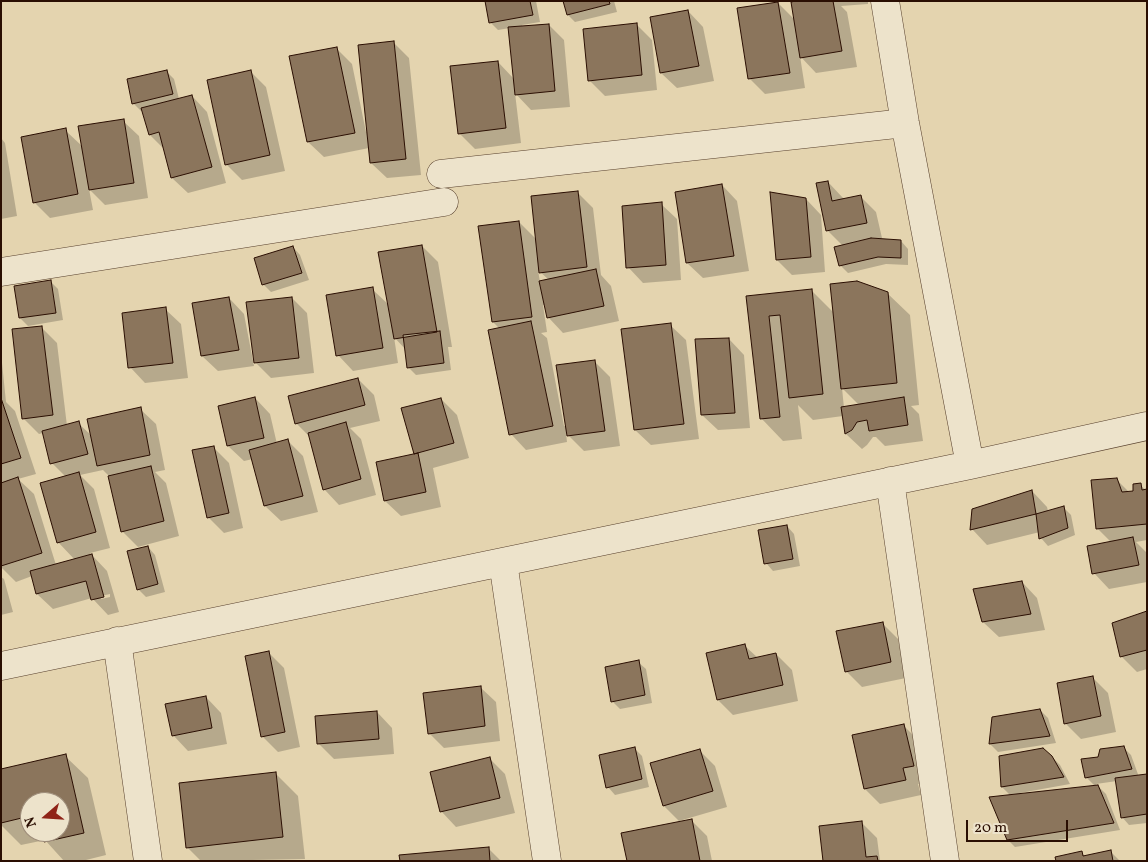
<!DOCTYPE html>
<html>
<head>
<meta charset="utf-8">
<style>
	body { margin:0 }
	#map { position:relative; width:1148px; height:862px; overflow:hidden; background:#e4d4af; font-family:Vollkorn,serif }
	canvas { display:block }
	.frame { position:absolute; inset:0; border:2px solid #2a0e02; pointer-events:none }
	.north { position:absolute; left:20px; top:792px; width:50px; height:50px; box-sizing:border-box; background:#ede3cb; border:1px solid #9f8e7b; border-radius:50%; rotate:251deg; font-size:14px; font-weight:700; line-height:20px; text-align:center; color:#2a0e02 }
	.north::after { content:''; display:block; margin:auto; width:18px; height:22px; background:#8f2418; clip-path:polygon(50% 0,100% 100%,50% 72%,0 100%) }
	.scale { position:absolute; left:966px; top:820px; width:102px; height:22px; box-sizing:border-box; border:2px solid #2a0e02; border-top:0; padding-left:6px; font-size:15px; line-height:18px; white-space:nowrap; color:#2a0e02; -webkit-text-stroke:4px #ede3cb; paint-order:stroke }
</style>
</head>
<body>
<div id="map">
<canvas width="1148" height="862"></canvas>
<div class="frame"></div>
<div class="north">N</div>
<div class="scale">20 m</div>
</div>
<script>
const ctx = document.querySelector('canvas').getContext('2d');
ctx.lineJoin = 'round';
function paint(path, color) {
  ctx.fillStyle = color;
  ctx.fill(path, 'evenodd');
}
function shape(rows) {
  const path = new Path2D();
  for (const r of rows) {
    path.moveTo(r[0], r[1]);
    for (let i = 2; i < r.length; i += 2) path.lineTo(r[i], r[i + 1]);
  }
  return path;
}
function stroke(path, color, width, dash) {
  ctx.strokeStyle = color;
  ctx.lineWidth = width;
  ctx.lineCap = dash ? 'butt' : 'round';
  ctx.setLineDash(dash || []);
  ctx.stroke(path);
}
const shadow = shape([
	[487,1,536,1,540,22,522,25,523,27,549,25,564,40,570,107,531,110,515,93,521,143,475,149,459,133,498,62,514,79,510,28,498,30,490,22],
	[565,1,614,1,617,12,575,22,568,15],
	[801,1,868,1,868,4,841,6,847,12,857,67,816,73,800,56,805,88,765,94,749,78,778,3,795,20],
	[688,11,703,27,714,81,677,88,661,73],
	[636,24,652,40,657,90,605,96,589,80],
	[394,43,409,58,421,175,387,178,371,163,369,148,324,157,308,142,291,57,336,48,352,64,366,132,368,131],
	[166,71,174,79,179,99,192,96,207,112,226,183,188,193,172,178,164,149,150,135,143,110,141,111,133,103],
	[251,72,266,87,285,171,242,180,226,164],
	[123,121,139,136,148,198,105,205,89,189,93,210,50,218,34,202,65,130,83,147],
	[1,138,5,143,17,216,1,219],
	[828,182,843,198,844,200,861,197,876,212,882,238,877,239,901,241,908,249,908,265,886,264,848,273,840,265,843,246,827,230],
	[722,185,737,201,749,271,703,278,687,263],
	[577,192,593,208,601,275,611,286,619,321,563,333,548,317,545,305,543,305,547,332,541,333,547,338,564,426,567,426,594,361,610,377,620,446,584,451,566,433,567,442,526,450,511,434,500,329,493,322,519,222,537,240],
	[538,270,549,280,540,282],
	[806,199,821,215,825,272,792,275,777,260],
	[661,204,677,219,681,280,643,283,628,267],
	[422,246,438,262,452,347,448,347,451,370,416,375,408,367,406,350,394,337,398,363,353,371,338,355,372,289,389,305],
	[293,247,300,255,309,280,271,292,263,284],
	[50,281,58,289,63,320,28,326,20,318],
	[811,290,834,313,887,293,910,315,919,405,911,406,919,414,923,441,885,446,876,437,873,437,867,445,862,449,846,434,843,416,813,420,798,405,802,439,783,441,761,418,747,297],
	[842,388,859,405,844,408],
	[229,298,244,314,254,366,218,371,202,356],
	[292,298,307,313,314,373,271,378,254,361],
	[165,309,181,324,188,378,145,383,130,367],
	[670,325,686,340,699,439,651,445,635,430],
	[41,327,57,343,67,426,78,423,92,436,140,409,156,424,165,470,155,472,166,483,179,536,138,547,122,531,109,476,103,470,80,475,94,489,110,548,90,553,107,571,119,612,108,615,92,598,53,609,37,594,32,576,16,582,1,567,1,353,6,402,15,411,36,474,18,479,34,494,56,565,75,560,58,542,66,477,52,463,43,433,39,434,23,418],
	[110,594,110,597,101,599,101,596],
	[729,339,744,355,750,428,718,430,702,415],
	[358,379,374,395,380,421,350,428,361,439,376,495,339,505,324,489,310,437,296,423],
	[255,398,270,414,277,444,288,441,303,456,318,512,281,521,265,506,253,459,244,461,228,446],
	[441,399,457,415,469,458,433,468,441,507,401,516,385,501,416,455],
	[213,447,229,463,243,528,224,533,208,517],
	[1116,479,1130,493,1135,492,1140,485,1147,491,1147,540,1136,542,1147,553,1147,582,1109,589,1094,573,1111,542,1097,528],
	[1032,491,1047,507,1048,511,1063,507,1071,515,1075,535,1048,546,1041,538,1040,532,987,545,972,529],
	[787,526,794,534,800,566,773,571,766,563],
	[148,547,155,555,165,592,146,597,138,589],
	[1,577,4,579,13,612,1,615],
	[1022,582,1037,598,1045,630,999,637,983,622],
	[1147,612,1147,669,1137,672,1121,656],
	[882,623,898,639,906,678,862,687,846,671],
	[745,646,758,658,776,654,792,670,798,701,733,715,718,700],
	[268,652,284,668,300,747,278,752,262,736],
	[638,662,646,669,652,703,620,709,612,701],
	[1092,677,1108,693,1116,732,1081,739,1065,723],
	[480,687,496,702,500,741,444,748,429,733],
	[206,697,221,713,227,744,188,751,173,735],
	[1040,710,1048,718,1056,743,998,752,990,744,993,718],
	[377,712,392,728,394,754,334,759,318,743],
	[904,726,919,741,928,781,918,784,921,795,880,804,865,789],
	[634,748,642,756,649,787,615,795,608,787],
	[1124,748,1131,755,1139,777,1147,775,1147,823,1129,825,1122,817,1117,781,1096,784,1106,794,1120,830,1015,847,1008,840,1011,796,1002,787,1000,757,1052,757,1060,765,1070,784,1020,793,1020,795,1095,786,1086,777,1099,758],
	[699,750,715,766,727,807,679,821,664,806],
	[65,756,88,778,106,855,82,861,64,861,45,840,21,845,1,825,1,770],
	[30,802,60,802,60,832,30,832],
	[490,759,505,774,515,813,456,827,441,811],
	[276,774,298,796,305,859,201,861,187,847],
	[692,821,707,836,712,861,628,861],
	[862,823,877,838,880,861,824,861],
	[488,848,501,861,401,861],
	[1110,851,1120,861,1057,861,1081,852,1086,857]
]);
const building = shape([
	[485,1,530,1,533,15,489,23,485,1],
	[563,1,609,1,610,4,567,15,563,1],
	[796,1,833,1,842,51,800,58,791,2,796,1],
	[778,2,790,73,748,79,737,8,778,2],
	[688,10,699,66,660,73,650,17,688,10],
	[637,23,642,75,588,81,583,29,637,23],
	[549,24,555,91,515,95,508,27,549,24],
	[394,41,406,159,370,163,358,45,394,41],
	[337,47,355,133,307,142,289,56,337,47],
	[498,61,506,128,458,134,450,66,498,61],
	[167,70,173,94,132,104,127,79,167,70],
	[251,70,270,155,225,165,207,80,251,70],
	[192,95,212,167,171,178,159,132,149,135,141,108,192,95],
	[124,119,134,183,89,190,78,126,124,119],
	[66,128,78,194,33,203,21,137,66,128],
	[828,181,832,201,861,195,867,223,826,231,816,183,828,181],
	[722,184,734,256,686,263,675,192,722,184],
	[578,191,587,267,539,273,531,196,578,191],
	[770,192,806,198,811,257,776,260,770,192],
	[662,202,666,265,626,268,622,206,662,202],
	[519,221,532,317,492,322,478,226,519,221],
	[871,238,901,240,901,258,878,257,839,266,834,247,871,238],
	[422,245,437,332,394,339,378,252,422,245],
	[293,246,302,273,262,285,254,258,293,246],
	[596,269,604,306,547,318,539,281,596,269],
	[51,280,56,313,19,318,14,286,51,280],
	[857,281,888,292,897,383,841,389,830,284,857,281],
	[373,287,383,348,336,356,326,295,373,287],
	[812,289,823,394,789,398,780,315,769,316,780,417,760,419,746,296,812,289],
	[229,297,239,350,201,356,192,303,229,297],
	[292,297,299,358,254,363,246,302,292,297],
	[166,307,173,363,128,368,122,313,166,307],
	[531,321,553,426,509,435,488,330,531,321],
	[671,323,684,424,634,430,621,329,671,323],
	[42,326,53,415,22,419,12,329,42,326],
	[440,331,444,363,407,368,403,335,440,331],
	[729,338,735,413,701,415,695,339,729,338],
	[595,360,605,431,567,436,556,365,595,360],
	[358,378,365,405,295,424,288,396,358,378],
	[255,397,264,438,227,446,218,406,255,397],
	[904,397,908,425,869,431,867,420,857,422,852,430,845,434,841,407,904,397],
	[1,398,21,458,1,464,1,398],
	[441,398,454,443,414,454,401,408,441,398],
	[141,407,150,455,97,466,87,419,141,407],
	[79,421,88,454,50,464,42,431,79,421],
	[346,422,361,479,323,490,308,433,346,422],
	[288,439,303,496,264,506,249,450,288,439],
	[214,446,229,513,207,518,192,450,214,446],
	[418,453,426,492,384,501,376,462,418,453],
	[151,466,164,521,121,532,108,476,151,466],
	[79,472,96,532,57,543,40,483,79,472],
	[18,477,42,553,1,566,1,483,18,477],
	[1117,478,1122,492,1133,491,1133,484,1141,483,1142,490,1147,489,1147,524,1096,529,1091,480,1117,478],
	[1032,490,1036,514,970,530,972,509,1032,490],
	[1064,506,1068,528,1039,539,1036,514,1064,506],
	[787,525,793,559,764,564,758,530,787,525],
	[1133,537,1139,565,1092,574,1087,546,1133,537],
	[148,546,158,584,137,590,127,551,148,546],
	[92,554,104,597,91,600,86,581,36,594,30,571,92,554],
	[1022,581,1031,614,982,622,973,589,1022,581],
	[1147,611,1147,650,1120,657,1112,623,1147,611],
	[883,622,891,662,845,672,836,631,883,622],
	[745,644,749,659,776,653,783,685,717,700,706,653,745,644],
	[269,651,285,732,261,737,245,656,269,651],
	[639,660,645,695,611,702,605,667,639,660],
	[1093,676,1101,716,1064,724,1057,683,1093,676],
	[481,686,485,726,428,734,423,693,481,686],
	[206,696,212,728,172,736,165,704,206,696],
	[1040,709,1050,736,989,744,992,717,1040,709],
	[377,711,379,739,317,744,315,716,377,711],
	[904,724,914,766,903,768,906,780,864,789,852,735,904,724],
	[1124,746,1132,769,1085,778,1081,759,1098,757,1100,749,1124,746],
	[635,747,642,779,606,788,599,755,635,747],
	[1043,748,1052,756,1064,777,1001,787,999,756,1043,748],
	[700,749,713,791,663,806,650,763,700,749],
	[66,754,84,833,44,842,41,832,60,832,60,802,30,802,30,816,1,823,1,769,66,754],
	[490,757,500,798,440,812,430,772,490,757],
	[276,772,283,837,186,848,179,783,276,772],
	[1147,774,1147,814,1121,818,1115,778,1147,774],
	[1098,785,1114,823,1007,840,989,797,1098,785],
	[692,819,700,861,627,861,621,833,692,819],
	[862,821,866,857,877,856,878,861,823,861,819,826,862,821],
	[489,847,490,861,400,861,399,855,489,847],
	[1111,850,1113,861,1056,861,1055,857,1082,851,1083,856,1111,850]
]);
const street = shape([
	[885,1,905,123,970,465],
	[441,174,905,123],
	[1,272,444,202],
	[890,481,945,861],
	[503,562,547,861],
	[117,641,148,861],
	[1,666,970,465,1147,426]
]);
paint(shadow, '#0003');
paint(building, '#8b755c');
stroke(building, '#2a0e02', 1);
stroke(street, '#58402d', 29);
stroke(street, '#ede3cb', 28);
</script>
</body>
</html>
